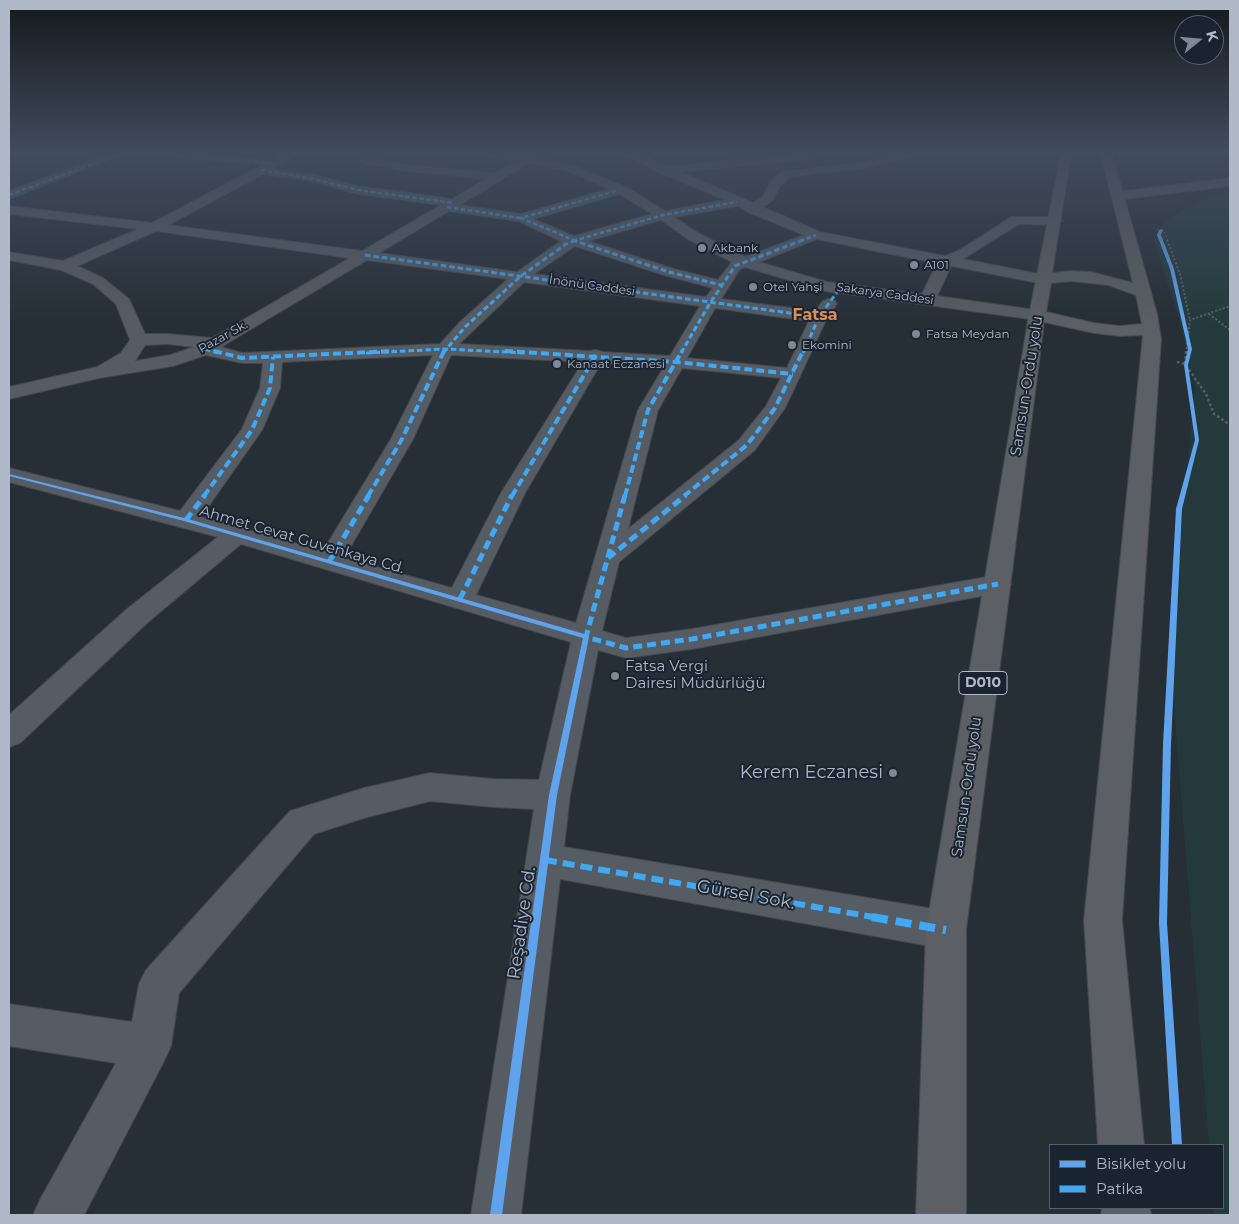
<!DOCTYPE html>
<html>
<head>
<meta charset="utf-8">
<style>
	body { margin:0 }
	#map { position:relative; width:1239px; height:1224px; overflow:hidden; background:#262e36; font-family:Montserrat,sans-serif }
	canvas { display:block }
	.frame { position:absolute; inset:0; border:10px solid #afb9c8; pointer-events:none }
	.legend { position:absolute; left:1049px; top:1144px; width:175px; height:65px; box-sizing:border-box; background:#1a2431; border:1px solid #56606d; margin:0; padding:6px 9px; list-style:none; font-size:15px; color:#afb9c8 }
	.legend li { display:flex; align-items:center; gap:10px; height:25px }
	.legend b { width:25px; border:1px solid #56606d }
	.north { position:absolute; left:1174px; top:15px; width:50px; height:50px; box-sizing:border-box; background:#1a2431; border:1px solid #56606d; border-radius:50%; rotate:73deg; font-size:14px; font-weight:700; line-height:20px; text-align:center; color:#afb9c8 }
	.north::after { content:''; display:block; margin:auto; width:18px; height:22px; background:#7f8895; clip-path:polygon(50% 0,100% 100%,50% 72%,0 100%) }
</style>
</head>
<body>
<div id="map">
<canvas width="1239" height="1224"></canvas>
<div class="frame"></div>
<ul class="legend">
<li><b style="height:6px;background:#60a3ed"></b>Bisiklet yolu</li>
<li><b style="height:6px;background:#3fa9f5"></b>Patika</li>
</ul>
<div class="north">K</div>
</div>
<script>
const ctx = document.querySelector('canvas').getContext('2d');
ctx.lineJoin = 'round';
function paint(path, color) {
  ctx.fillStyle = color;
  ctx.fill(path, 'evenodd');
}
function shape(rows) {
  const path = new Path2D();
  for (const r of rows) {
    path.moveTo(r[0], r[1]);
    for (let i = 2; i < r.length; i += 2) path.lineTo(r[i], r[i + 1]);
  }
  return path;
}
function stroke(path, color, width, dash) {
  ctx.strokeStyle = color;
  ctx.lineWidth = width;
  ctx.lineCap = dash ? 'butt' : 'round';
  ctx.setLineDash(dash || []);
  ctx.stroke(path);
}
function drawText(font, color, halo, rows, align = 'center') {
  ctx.font = font + ' Montserrat,sans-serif';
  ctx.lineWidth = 4;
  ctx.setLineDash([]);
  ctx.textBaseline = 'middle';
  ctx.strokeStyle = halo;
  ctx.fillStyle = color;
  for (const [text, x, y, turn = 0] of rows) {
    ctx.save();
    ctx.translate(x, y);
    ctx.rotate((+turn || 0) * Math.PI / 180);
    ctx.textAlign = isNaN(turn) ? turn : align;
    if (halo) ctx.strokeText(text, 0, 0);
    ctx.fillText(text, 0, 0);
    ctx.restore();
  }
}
const green = shape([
	[1230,195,1230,1215,1214,1215,1213,1208,1223,1208,1223,1145,1209,1145,1169,646,1195,388,1178,315,1154,241,1164,222,1204,198]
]);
const pathFar2 = shape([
	[1153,228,1164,231,1168,241]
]);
const pathFar1 = shape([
	[1167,240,1180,274,1190,320],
	[1209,314,1230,330],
	[1186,353,1190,320,1230,306]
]);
const path = shape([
	[1186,351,1185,364,1206,394,1214,414,1230,425],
	[1177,362,1185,364]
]);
const minor = shape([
	[108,154,124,154,9,199,9,191,108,154],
	[172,154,215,154,273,160,283,154,297,154,273,169,315,175,358,186,452,199,485,179,406,171,363,163,357,160,363,157,406,165,495,173,516,161,490,157,485,154,538,154,536,157,574,166,628,188,665,211,725,200,661,173,624,154,639,154,669,167,730,160,815,154,815,158,811,159,681,172,753,203,763,196,770,182,782,172,865,162,896,154,915,154,914,156,865,168,789,177,779,187,772,201,763,207,820,232,945,256,960,250,1011,217,1055,217,1062,221,1055,225,1019,224,963,259,1049,276,1052,279,1049,282,1044,284,951,266,937,296,1043,311,1045,315,1043,319,1037,320,825,291,745,267,740,269,721,299,815,311,823,301,829,299,835,301,837,304,827,318,785,408,755,450,619,562,602,631,626,638,692,629,998,575,1007,578,1011,584,1007,590,998,593,692,649,626,658,598,650,570,795,564,847,946,911,960,917,966,930,960,943,946,949,560,879,521,1215,471,1215,534,809,493,807,430,801,364,818,314,834,179,993,171,1046,164,1061,84,1215,33,1215,41,1198,116,1063,9,1046,9,1004,132,1022,139,984,146,970,290,811,364,788,430,773,493,779,539,780,571,642,241,544,147,623,20,743,9,747,9,715,127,609,218,537,9,482,9,468,180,511,242,429,260,388,263,363,242,363,206,355,173,366,99,378,9,399,9,387,97,367,121,353,130,340,116,304,93,284,61,270,9,260,9,252,63,261,138,229,9,214,9,206,152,223,262,165,177,157,172,154],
	[529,163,566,170,609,189,521,214,460,205,529,163],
	[263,174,315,182,358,194,441,205,362,251,168,225,263,174],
	[620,194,652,214,574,236,533,219,620,194],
	[738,206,748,212,804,235,745,257,698,233,674,217,738,206],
	[449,211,518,221,561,241,517,272,379,253,449,211],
	[661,220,688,239,732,262,718,280,674,269,588,241,661,220],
	[156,231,350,258,212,338,168,334,145,334,129,299,103,278,77,266,156,231],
	[817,239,880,252,937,263,922,294,827,282,759,262,817,239],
	[575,246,664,275,713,288,706,297,534,274,575,246],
	[367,260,508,279,460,322,440,344,242,353,221,347,367,260],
	[524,282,700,306,670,356,603,352,596,350,590,351,459,344,524,282],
	[715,308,809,321,787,368,687,358,715,308],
	[168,344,194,347,170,355,135,361,145,345,168,344],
	[433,355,391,439,323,551,201,517,262,430,280,388,282,362,433,355],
	[451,355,583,362,501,493,452,588,344,558,413,439,451,355],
	[601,363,664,367,638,410,576,623,476,595,525,493,601,363],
	[682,368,781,378,766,406,739,440,628,529,658,410,682,368],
	[1230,178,1230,186,1117,200,1111,196,1117,192,1230,178]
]);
const highway = shape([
	[1061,154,1071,154,1052,273,1071,271,1091,272,1133,283,1101,154,1112,154,1157,314,1161,339,1122,920,1144,1145,1098,1145,1084,920,1143,335,1120,336,1094,333,1044,322,966,930,966,1215,916,1215,926,930,1029,315,1061,154],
	[1071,281,1108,285,1136,295,1142,324,1120,326,1094,323,1046,312,1051,283,1071,281],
	[1102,1208,1150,1208,1151,1215,1101,1215,1102,1208]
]);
const quietFar5 = shape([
	[177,154,273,163],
	[261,170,315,179,358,190,454,203],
	[9,195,119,154],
	[447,207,521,218],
	[573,241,663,215,737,202],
	[576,241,521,218,619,190],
	[800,241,816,235]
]);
const quietFar4 = shape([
	[572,240,669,272,721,285],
	[365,255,819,317],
	[205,349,219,353],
	[366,353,445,349,525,353],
	[443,353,466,326,521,276,566,244,577,240],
	[681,353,710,303,735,266,803,240],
	[803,353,819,317,840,288]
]);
const quietFar3 = shape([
	[214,351,242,358,394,351],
	[505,351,676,362,793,374],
	[204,496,252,430,270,388,273,357],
	[368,496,402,439,444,351],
	[512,496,596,355],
	[625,496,648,410,682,351],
	[684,496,747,445,775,408,803,351]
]);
const quietFar2 = shape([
	[625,495,586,637,626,648,692,639,998,584],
	[186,520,205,495],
	[608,558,686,495],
	[329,562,369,495],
	[460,599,512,495]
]);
const quietFar1 = shape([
	[545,860,879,918]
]);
const quiet = shape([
	[872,917,946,930]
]);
const cycleway = shape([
	[1161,229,1163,230,1161,235,1174,269,1192,349,1188,365,1199,440,1182,509,1171,744,1167,923,1182,1145,1172,1145,1159,923,1163,744,1176,509,1195,440,1184,365,1188,349,1170,269,1157,235,1159,230,1161,229],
	[9,474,188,519,588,635,589,637,557,795,502,1215,490,1215,549,795,583,638,184,521,9,476,9,474]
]);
const markers = [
	[702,248,5,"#7f8895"],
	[914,265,5,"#7f8895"],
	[753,287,5,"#7f8895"],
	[916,334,5,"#7f8895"],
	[792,345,5,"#7f8895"],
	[557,364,5,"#7f8895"],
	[615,676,5,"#7f8895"],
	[893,773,5,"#7f8895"]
];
const farPoinames = [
	["Akbank",712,248],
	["A101",924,265],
	["Otel Yahşi",763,287],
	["Fatsa Meydan",926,334],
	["Ekomini",802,345],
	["Kanaat Eczanesi",567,364]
];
const farStreetnames = [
	["İnönü Caddesi",592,286,8],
	["Sakarya Caddesi",885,294,8],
	["Pazar Sk.",223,337,-29]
];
const shields = [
	[983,683,48]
];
const shieldNames = [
	["D010",983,683]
];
const streetNames = [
	["Samsun-Ordu yolu",1027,386,-81],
	["Ahmet Cevat Guvenkaya Cd.",302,540,16],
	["Samsun-Ordu yolu",967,787,-82]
];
const poiNames = [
	["Fatsa Vergi",625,667],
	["Dairesi Müdürlüğü",625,684]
];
const farDistrictnames = [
	["Fatsa",815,315]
];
const nearPoinames = [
	["Kerem Eczanesi",883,773]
];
const nearStreetnames = [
	["Gürsel Sok.",746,895,10],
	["Reşadiye Cd.",522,923,-82]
];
paint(green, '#23393c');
stroke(minor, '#43484e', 2);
stroke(highway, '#434951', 2);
stroke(pathFar2, '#5a6067', 1, [2, 2]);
stroke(pathFar1, '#5a6067', 2, [2, 2]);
stroke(path, '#5a6067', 2.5, [2.5, 2.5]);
paint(minor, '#565c64');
paint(highway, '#5c5f63');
stroke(quietFar5, '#3fa9f5', 2.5, [4.5, 2.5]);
stroke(quietFar4, '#3fa9f5', 3, [5.5, 3]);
stroke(quietFar3, '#3fa9f5', 4, [8, 4]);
stroke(quietFar2, '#3fa9f5', 5, [9, 5]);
stroke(quietFar1, '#3fa9f5', 6, [12, 6]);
stroke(quiet, '#3fa9f5', 8, [16, 8]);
paint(cycleway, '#60a3ed');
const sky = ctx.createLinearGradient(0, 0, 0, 326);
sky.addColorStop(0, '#15191e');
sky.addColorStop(0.47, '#414c5d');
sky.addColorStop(1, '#414c5d00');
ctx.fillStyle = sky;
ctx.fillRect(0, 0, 1239, 326);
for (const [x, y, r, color] of markers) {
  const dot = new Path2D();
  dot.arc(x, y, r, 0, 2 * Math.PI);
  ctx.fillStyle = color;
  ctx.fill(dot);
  stroke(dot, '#1a2431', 2);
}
drawText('12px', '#afb9c8', '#1a2431', farPoinames, 'left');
drawText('12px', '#afb9c8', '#1a2431', farStreetnames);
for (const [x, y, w] of shields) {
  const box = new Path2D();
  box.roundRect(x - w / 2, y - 11.5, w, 23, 4);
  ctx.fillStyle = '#1a2431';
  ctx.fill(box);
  stroke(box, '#afb9c8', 1);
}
drawText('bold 14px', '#afb9c8', null, shieldNames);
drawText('15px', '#afb9c8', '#1a2431', streetNames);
drawText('15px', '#afb9c8', '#1a2431', poiNames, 'left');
drawText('bold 16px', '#dc8f57', '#1a2431', farDistrictnames);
drawText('18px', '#afb9c8', '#1a2431', nearPoinames, 'right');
drawText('18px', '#afb9c8', '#1a2431', nearStreetnames);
</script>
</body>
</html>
